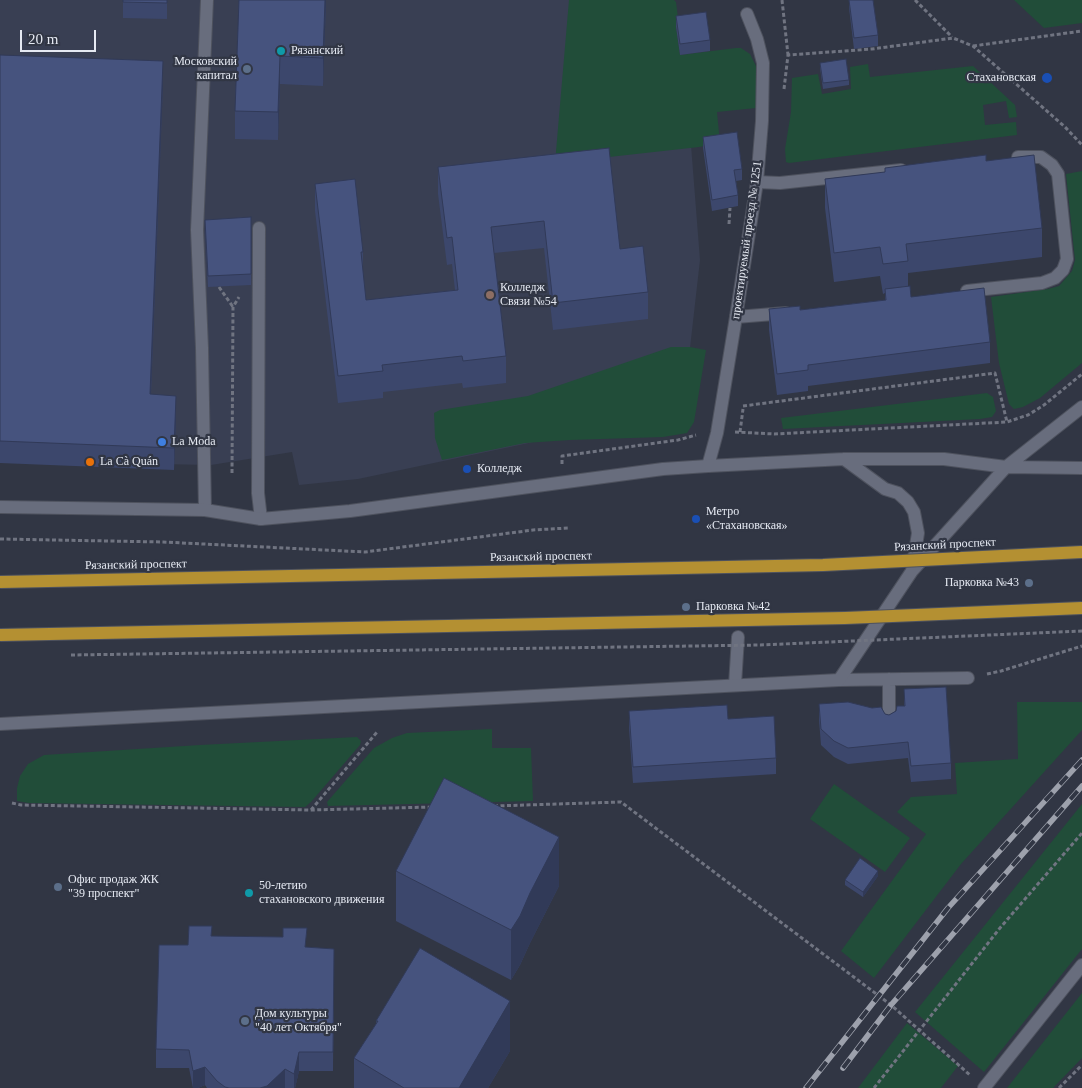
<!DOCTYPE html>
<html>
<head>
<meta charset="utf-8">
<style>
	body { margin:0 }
	#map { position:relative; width:1082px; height:1088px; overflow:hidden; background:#313644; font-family:"Times New Roman",serif }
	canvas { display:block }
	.scale { position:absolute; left:20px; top:30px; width:76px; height:22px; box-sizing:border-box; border:2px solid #e5e9f2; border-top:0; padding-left:6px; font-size:15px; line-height:18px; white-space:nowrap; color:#e5e9f2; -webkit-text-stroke:4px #313644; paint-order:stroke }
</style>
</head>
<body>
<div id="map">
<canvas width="1082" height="1088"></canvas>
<div class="scale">20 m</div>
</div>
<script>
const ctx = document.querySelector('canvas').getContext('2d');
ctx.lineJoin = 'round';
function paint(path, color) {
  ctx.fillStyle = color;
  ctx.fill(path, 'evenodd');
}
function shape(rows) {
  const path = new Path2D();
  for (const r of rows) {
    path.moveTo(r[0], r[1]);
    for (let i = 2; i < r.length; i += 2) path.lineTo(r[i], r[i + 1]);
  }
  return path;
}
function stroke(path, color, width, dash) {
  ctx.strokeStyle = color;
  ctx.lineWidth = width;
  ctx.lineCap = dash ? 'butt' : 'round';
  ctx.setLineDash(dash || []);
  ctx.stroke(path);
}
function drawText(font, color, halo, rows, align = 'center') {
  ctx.font = font + ' "Times New Roman",serif';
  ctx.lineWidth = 4.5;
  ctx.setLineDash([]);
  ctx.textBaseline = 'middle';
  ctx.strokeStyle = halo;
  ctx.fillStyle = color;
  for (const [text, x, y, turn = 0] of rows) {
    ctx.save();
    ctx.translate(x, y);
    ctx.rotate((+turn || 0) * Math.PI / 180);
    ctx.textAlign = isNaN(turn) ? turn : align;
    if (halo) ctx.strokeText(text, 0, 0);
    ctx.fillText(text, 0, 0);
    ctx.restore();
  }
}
const built = shape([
	[0,0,578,0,691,145,700,260,681,427,557,437,358,479,299,485,292,452,211,465,0,461]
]);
const green = shape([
	[569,0,674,0,676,2,679,26,676,27,680,55,736,48,741,48,750,54,757,68,756,108,717,112,720,143,699,147,555,163],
	[1014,0,1082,0,1082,23,1044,28],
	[868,64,870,77,973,66,1015,105,1017,117,1009,118,1006,101,983,105,985,125,1016,122,1017,135,789,163,786,162,785,149,791,112,792,78,818,74,822,94,851,89,850,67],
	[1082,171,1082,363,1040,398,1023,407,1014,409,1009,404,999,363,991,297,1048,289,1059,286,1072,271,1075,260,1066,174],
	[671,347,690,347,706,350,694,422,687,433,663,437,570,440,525,443,442,460,435,438,434,413,440,410,528,396],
	[987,393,993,397,996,411,992,417,980,419,783,429,781,418],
	[1017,702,1082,702,1082,730,961,864,874,978,841,951,926,834,897,812,911,797,957,794,955,763,1018,759],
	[492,729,492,748,531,748,533,801,328,806,327,802,374,748,392,738,407,733],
	[357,737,361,741,360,745,311,802,305,807,29,803,17,801,17,788,20,776,28,764,44,755,200,745],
	[834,784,910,838,885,872,810,819],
	[1082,804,1082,949,984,1072,915,1012],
	[1082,993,1082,1058,1053,1088,1007,1088],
	[907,1023,958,1066,941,1088,858,1088]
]);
const path = shape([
	[782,0,788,55],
	[915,0,952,37],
	[973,46,1082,31],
	[784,89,788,55,872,49,953,38,973,46,1065,127,1082,145],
	[729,224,730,208],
	[219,287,233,307],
	[743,406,995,373,1007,422],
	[735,432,774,434,1007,422,1028,415,1044,405,1082,374],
	[740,432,743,409],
	[562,464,562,456,678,440,696,435],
	[232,473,233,307,239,297],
	[0,539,163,542,365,552,533,530,568,528],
	[987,674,1001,671,1082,646],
	[12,803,21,805,311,810,433,807],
	[494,806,621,802,891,1005,971,1076],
	[311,810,378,731],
	[874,1088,1000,928,1082,833],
	[1059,1088,1082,1065]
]);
const lane = shape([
	[757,182,780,183,901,170],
	[259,228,258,493,261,519],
	[967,291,1042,283,1055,278,1063,270,1067,259,1058,174,1052,165,1041,157,1018,157],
	[736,317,786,313],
	[205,510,202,348,197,230,207,0],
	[889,679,889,723],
	[839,680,968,678],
	[735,685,738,637]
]);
const street = shape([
	[708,466,717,433,736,317,757,182,762,121,763,63,757,39,747,14],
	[984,1088,1082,965]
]);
const secondary = shape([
	[844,459,885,489,898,493,908,502,914,512,918,533,912,571],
	[0,507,205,510,261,519,350,511,663,469,708,466,844,459,944,459,1006,467,1082,468],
	[0,724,839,680,912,571,1006,467,1082,407]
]);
const rail = shape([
	[843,1068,891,1005,1082,786],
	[806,1088,948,908,1082,760]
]);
const pathBridge = shape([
	[71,655,760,645,1082,631]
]);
const primaryBridge = shape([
	[0,582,823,565,1082,552],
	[0,635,845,618,1082,608]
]);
const wall = shape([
	[123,0,167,0,167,19,123,18],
	[239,0,326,0,323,86,280,84,278,140,235,139,235,111],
	[849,0,873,0,878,35,878,46,854,49,849,8],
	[676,16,710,40,710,51,680,55,676,27],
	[0,55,163,83,151,394,176,418,174,470,0,463],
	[820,63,849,80,849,85,823,89,820,68],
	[703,137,742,169,742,180,736,181,738,195,738,206,712,211,703,148],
	[986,161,1042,228,1042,257,908,273,908,286,911,297,990,342,990,363,808,386,808,391,777,395,769,330,769,309,800,310,885,300,885,293,883,294,880,276,834,282,825,208,825,179],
	[438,167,620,249,648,292,648,319,553,330,544,248,494,253,506,356,506,383,463,388,462,383,383,392,383,398,338,403,315,211,315,184,363,252,363,276,366,300,455,290,452,264,447,265,438,194],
	[251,217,251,285,208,287,205,220],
	[904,689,951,763,951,779,911,782,908,758,848,764,834,757,821,745,819,720,819,704,889,715,904,706],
	[629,711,728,719,776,758,776,774,633,783,629,728],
	[396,871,559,886,530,943,520,965,511,980,396,921],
	[878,876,863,897,845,885,845,880],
	[212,936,307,947,334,949,333,1071,299,1071,295,1088,207,1088,205,1085,198,1088,193,1088,189,1068,156,1068,156,1049,188,945],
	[376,1021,510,1051,488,1088,354,1088,354,1058,376,1024]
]);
const shadedWall = shape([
	[325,0,326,0,323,86,323,58],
	[280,56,280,84,278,140,278,112],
	[163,61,163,83,150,417,150,394],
	[176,396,176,418,174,470,174,448],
	[559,837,559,886,530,943,520,965,511,980,511,930],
	[878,871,878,876,863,897,863,892],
	[510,1001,510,1051,488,1088,459,1088],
	[299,1052,299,1071,295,1088,294,1088,294,1074],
	[205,1067,205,1085,198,1088,193,1088,193,1071],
	[285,1069,285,1088,260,1088]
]);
const building = shape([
	[123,0,167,0,167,3,123,2,123,0],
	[239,0,325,0,323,58,280,56,278,112,235,111,239,0],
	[849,0,873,0,878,35,854,38,849,0],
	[706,12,710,40,680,44,676,16,706,12],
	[0,55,163,61,150,394,176,396,174,448,0,441,0,55],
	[846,59,849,80,823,83,820,63,846,59],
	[737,132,742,169,734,170,738,195,712,200,703,137,737,132],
	[609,148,620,249,643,246,648,292,553,303,544,221,491,227,506,356,463,361,462,356,382,365,383,371,338,376,315,184,355,179,363,252,361,252,366,300,458,290,452,237,447,238,438,167,609,148],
	[986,155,986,161,1034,155,1042,228,906,244,908,261,883,264,880,247,834,253,825,179,885,172,885,168,986,155],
	[251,217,251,274,208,276,205,220,251,217],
	[910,286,911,297,984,288,990,342,808,365,808,370,777,374,769,309,800,306,800,310,886,300,885,289,910,286],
	[946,687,951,763,911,766,908,742,848,748,834,741,821,729,819,704,848,702,872,708,881,707,885,714,889,715,896,711,897,706,905,706,904,689,946,687],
	[727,705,728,719,774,716,776,758,633,767,629,711,727,705],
	[444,778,559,837,530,893,520,916,511,930,396,871,444,778],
	[860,858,878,871,863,892,845,880,860,858],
	[189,926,212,926,211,936,283,937,283,928,307,928,305,947,334,949,333,1052,299,1052,294,1074,285,1069,267,1086,260,1088,229,1088,225,1087,217,1081,205,1067,193,1071,189,1050,156,1049,159,945,188,945,189,926],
	[420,948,510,1001,459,1088,404,1088,354,1058,378,1021,376,1021,420,948]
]);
const markers = [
	[281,51,5,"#0f9aa8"],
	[247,69,5,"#5c6f8a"],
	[1047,78,6,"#1a4fb4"],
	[490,295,5,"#8d6e63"],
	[162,442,5,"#3f7fe0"],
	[90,462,5,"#e8710a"],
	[467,469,5,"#1a4fb4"],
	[696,519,5,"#1a4fb4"],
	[1029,583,5,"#5c6f8a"],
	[686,607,5,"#5c6f8a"],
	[58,887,5,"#5c6f8a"],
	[249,893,5,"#0f9aa8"],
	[245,1021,5,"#5c6f8a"]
];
const poiNames = [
	["Рязанский",291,51],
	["Московский",237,62,"right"],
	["капитал",237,76,"right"],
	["Стахановская",1036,78,"right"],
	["Колледж",500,288],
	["Связи №54",500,302],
	["La Moda",172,442],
	["La Cà Quán",100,462],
	["Колледж",477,469],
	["Метро",706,512],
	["«Стахановская»",706,526],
	["Парковка №43",1019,583,"right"],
	["Парковка №42",696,607],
	["Офис продаж ЖК",68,880],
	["\"39 проспект\"",68,894],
	["50-летию",259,886],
	["стахановского движения",259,900],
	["Дом культуры",255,1014],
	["\"40 лет Октября\"",255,1028]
];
const streetNames = [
	["проектируемый проезд № 1251",747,240,-82],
	["Рязанский проспект",945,545,-3],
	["Рязанский проспект",541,557,-1],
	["Рязанский проспект",136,565,-1]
];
paint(built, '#393f53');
paint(green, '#214d39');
stroke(lane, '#4e525e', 14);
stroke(street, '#4e525e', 14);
stroke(secondary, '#4e525e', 14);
stroke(path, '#707481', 3, [4, 2.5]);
stroke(lane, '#686d7d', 12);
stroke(street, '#686d7d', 12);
stroke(secondary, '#686d7d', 12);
stroke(rail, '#9da1ac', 5.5);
stroke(rail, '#313644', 4, [11]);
stroke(primaryBridge, '#4e525e', 14, []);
stroke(pathBridge, '#707481', 3, [4, 2.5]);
stroke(primaryBridge, '#b49032', 12);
paint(wall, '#3c476c');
paint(shadedWall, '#313a58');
paint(building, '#46537e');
stroke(building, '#313a58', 1);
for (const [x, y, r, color] of markers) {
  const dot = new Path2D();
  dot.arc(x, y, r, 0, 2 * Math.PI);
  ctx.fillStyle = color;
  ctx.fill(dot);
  stroke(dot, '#313644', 2);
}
drawText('12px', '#e5e9f2', '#313644', poiNames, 'left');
drawText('12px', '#e5e9f2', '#313644', streetNames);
</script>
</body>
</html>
